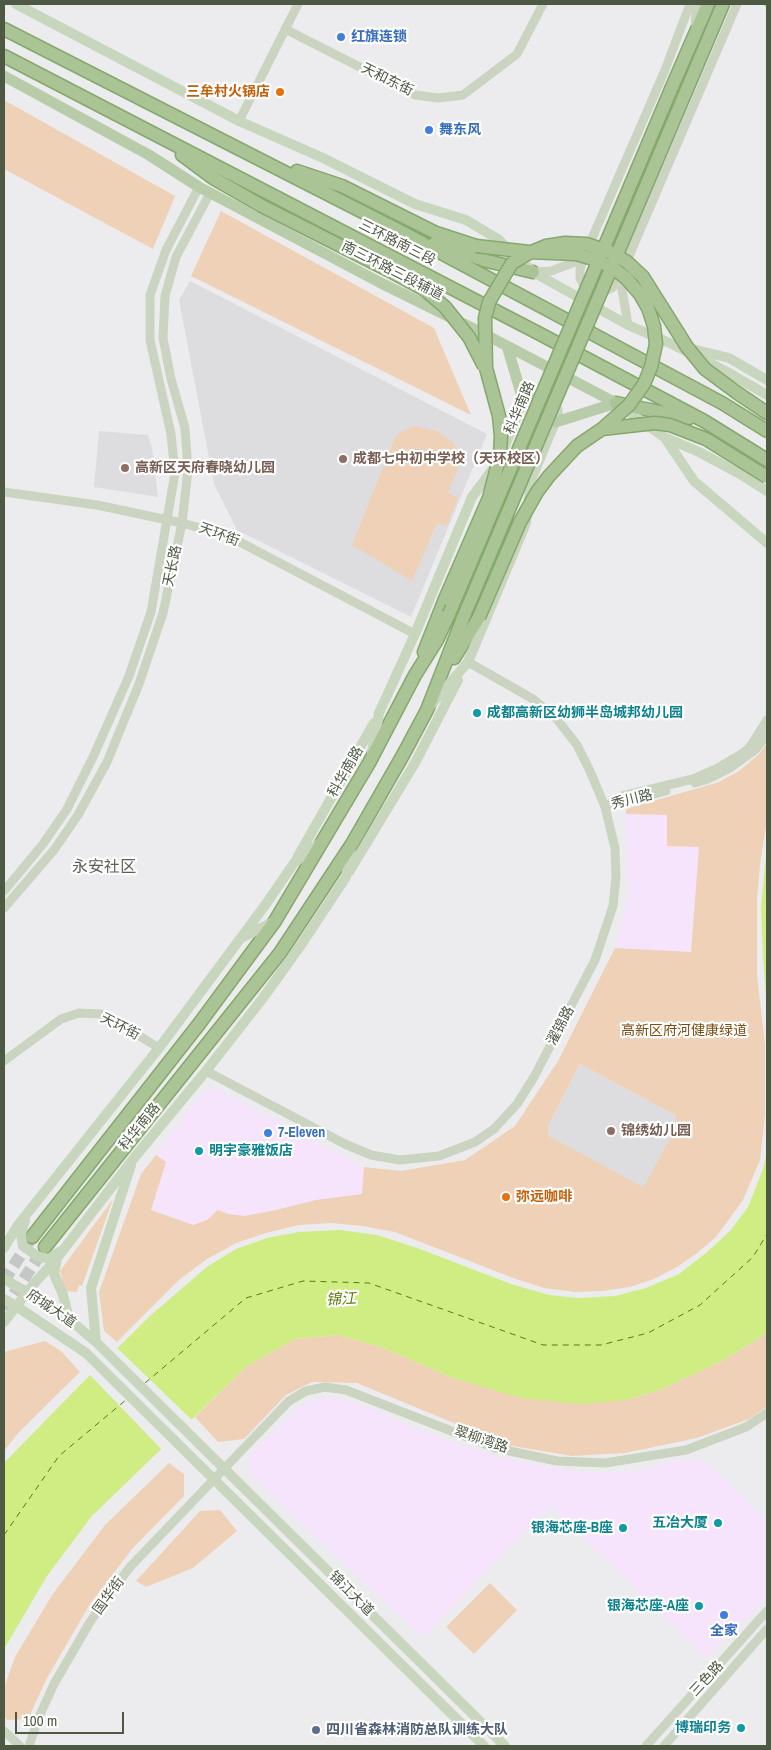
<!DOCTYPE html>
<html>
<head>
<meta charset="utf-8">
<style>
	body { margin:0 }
	#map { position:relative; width:771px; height:1750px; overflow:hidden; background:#ececef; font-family:"Archivo Narrow",sans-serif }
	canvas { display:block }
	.frame { position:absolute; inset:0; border:5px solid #4e5944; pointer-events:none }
	.scale { position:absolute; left:15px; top:1712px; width:109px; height:22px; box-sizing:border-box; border:2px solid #4e5944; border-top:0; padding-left:6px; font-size:15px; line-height:18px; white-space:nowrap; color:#4e5944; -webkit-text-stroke:4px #fff; paint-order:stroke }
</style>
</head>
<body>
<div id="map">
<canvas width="771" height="1750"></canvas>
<div class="frame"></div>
<div class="scale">100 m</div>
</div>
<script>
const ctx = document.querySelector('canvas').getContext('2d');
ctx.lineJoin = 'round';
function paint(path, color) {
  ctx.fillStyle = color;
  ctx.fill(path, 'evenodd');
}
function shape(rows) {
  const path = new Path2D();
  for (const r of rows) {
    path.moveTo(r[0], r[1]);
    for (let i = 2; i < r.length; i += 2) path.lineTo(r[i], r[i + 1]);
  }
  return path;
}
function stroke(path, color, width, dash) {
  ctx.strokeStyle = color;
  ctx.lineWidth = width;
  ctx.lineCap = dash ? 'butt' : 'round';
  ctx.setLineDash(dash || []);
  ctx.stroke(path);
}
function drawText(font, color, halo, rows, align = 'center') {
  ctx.font = font + ' "Archivo Narrow","Noto Sans SC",sans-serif';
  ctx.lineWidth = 4.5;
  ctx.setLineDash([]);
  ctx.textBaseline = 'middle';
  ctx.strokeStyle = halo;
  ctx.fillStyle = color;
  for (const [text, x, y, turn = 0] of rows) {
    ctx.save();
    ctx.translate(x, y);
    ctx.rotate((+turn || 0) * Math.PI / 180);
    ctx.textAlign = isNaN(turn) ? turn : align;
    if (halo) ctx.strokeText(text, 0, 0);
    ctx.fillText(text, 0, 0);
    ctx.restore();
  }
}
const commercial = shape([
	[626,814,667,815,699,847,691,953,615,948,629,894],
	[217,1089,364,1167,362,1194,316,1200,276,1210,244,1216,228,1214,218,1210,207,1221,193,1225,151,1210,166,1162,156,1155,203,1092],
	[323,1398,338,1398,369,1407,418,1430,499,1457,583,1473,641,1471,676,1460,692,1459,705,1462,715,1469,767,1521,767,1598,706,1659,551,1506,422,1637,249,1473,250,1453,294,1411,313,1400]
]);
const education = shape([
	[190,281,487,434,411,617,237,530,214,484,179,300],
	[99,431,148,435,152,448,158,497,94,487],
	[580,1064,675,1115,677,1126,643,1188,549,1136,548,1126]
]);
const green = shape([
	[4,100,175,196,153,249,4,169],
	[221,211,434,328,471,415,191,276],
	[415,426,437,431,454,443,462,459,448,492,458,498,446,527,437,523,412,581,352,545,395,437,404,430],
	[767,743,767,819,760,865,757,899,757,975,765,1044,765,1115,763,1134,760,1160,743,1200,716,1237,696,1254,677,1267,654,1279,630,1287,603,1291,575,1292,544,1288,513,1278,395,1232,363,1226,331,1223,299,1225,266,1233,236,1243,207,1259,180,1279,117,1342,104,1331,99,1292,141,1174,156,1155,166,1162,151,1210,193,1225,207,1220,218,1210,228,1214,244,1216,276,1210,316,1200,362,1194,364,1167,401,1171,465,1160,515,1126,558,1061,615,948,691,952,699,847,667,846,667,815,626,814,626,809,719,782,739,771,759,754],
	[580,1064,675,1115,677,1126,643,1187,549,1136,548,1126],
	[113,1199,82,1286,79,1285,77,1292,65,1291,60,1271],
	[767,1333,767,1407,749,1419,697,1438,625,1453,572,1456,507,1445,357,1383,312,1382,286,1395,244,1439,218,1442,195,1417,247,1366,295,1339,337,1335,381,1347,453,1378,627,1400,662,1389,724,1360],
	[45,1341,61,1351,80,1372,19,1432,4,1451,4,1352],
	[169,1463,184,1474,184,1496,132,1549,90,1604,47,1678,28,1719,7,1720,4,1716,4,1688,15,1657,52,1595,105,1525],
	[220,1510,237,1531,193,1568,146,1587,136,1581,200,1511],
	[490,1583,517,1610,474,1654,446,1627]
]);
const water = shape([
	[767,846,767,1012,763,955,761,907],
	[767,1153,767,1333,724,1360,662,1389,627,1400,580,1404,521,1398,453,1378,381,1347,337,1335,295,1339,247,1366,93,1515,94,1513,47,1576,4,1649,4,1463,80,1385,151,1315,208,1266,236,1249,267,1238,299,1232,340,1230,377,1235,420,1249,511,1284,549,1295,578,1298,615,1296,646,1288,679,1274,706,1253,730,1231,748,1207,763,1169]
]);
const pier = shape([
	[115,1346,194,1422,163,1451,88,1373]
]);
const stream = shape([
	[763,4,767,7]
]);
const ferry = shape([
	[145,1383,246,1298,303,1281,369,1283,543,1345,601,1345,648,1333,700,1305,753,1257,767,1234],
	[4,1535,59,1456,127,1399]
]);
const trunkTunnel = shape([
	[4,1281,32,1237],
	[4,1309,45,1247]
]);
const tertiary = shape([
	[695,23,697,4],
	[285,29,415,95,438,98,463,95,517,54,543,4],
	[239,121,298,4],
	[583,259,580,270,580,278,584,286,594,291,603,292,612,288,620,277],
	[533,272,551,271,583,259,665,70,690,4],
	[628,325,620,277,737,4],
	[4,492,97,505,182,523,215,532,236,540,415,634],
	[695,783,708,779,730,768,756,749,767,734],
	[635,799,666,791],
	[605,807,622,796,693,779,716,769,740,755,750,747,767,720],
	[4,891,43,844,67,809,94,755,129,676,151,612,175,473,171,434,150,340,150,295,166,250,199,187],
	[4,908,54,850,78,815,107,762,139,684,163,613,182,523,188,470,185,428,171,379,163,338,165,296,176,257,210,193],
	[4,1061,61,1019,79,1013,101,1014,120,1024,159,1048],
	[206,1071,345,1144,371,1155,400,1160,439,1156,475,1142,494,1129,517,1104,534,1077,595,960,613,906,616,877,615,848,605,807,590,771,577,745,556,718,533,699,468,662],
	[4,1731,20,1746],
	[29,1746,38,1719,54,1684,90,1622,108,1596,130,1567,289,1401,306,1391,325,1387,346,1390,495,1448,557,1461,605,1463,686,1450,746,1427,767,1413],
	[646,1746,767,1611],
	[664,1746,767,1629]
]);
const secondary = shape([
	[16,4,239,121,323,158,415,204,466,220,498,239,510,251],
	[528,267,533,272,628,325,672,344,729,373,767,395],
	[688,348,729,358,767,380],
	[619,405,664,437,699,452,740,474,767,491],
	[665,438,694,481,767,543],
	[431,705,468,662,526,523,531,480,558,415,557,408,554,401,547,396,539,394,530,396,523,400,503,451],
	[372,752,379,713,415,634,472,497,495,466],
	[297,858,374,723],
	[349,872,415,763,458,680],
	[243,937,275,921],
	[25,1220,21,1234,23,1246,37,1256,49,1259,59,1252],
	[4,1248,18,1225,159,1048,266,904,294,863,320,843],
	[57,1258,54,1274,63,1295,69,1319],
	[4,1279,27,1292,69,1319,96,1342,505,1746],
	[4,1299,16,1306,86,1353,484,1746],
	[4,1322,32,1286,57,1258,134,1158,206,1071,263,998,301,945,346,877,351,847],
	[96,1342,91,1288,131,1165]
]);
const primary = shape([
	[4,76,149,155,199,187,379,282,490,337,616,403],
	[507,346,523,400],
	[556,422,616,403]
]);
const trunk = shape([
	[4,29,400,231,722,403,767,431],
	[4,56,540,334,704,421,767,460],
	[672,87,708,4],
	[687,89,723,4],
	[182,155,213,178,260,205],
	[297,171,342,186,436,233,476,246],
	[435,243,487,261,533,272],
	[736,392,767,413],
	[616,403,689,418],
	[424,652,445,599],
	[454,658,479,617],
	[32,1237,199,1024,275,921,369,763,415,675,437,640,449,614],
	[45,1247,280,953,352,844,403,755,427,710,463,618]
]);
const trunkBridge = shape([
	[260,205,388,270,425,290,445,307,469,337,484,366],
	[476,246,529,252,576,254,597,260,613,268,626,278,640,294,648,308,654,326,656,344,651,367,644,384,629,405,602,429,577,446,549,476,537,492,520,522,479,617],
	[602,429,655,423,670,425,706,439,767,477],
	[445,599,489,498,500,455,501,436,499,416,486,368,485,318,489,302,512,263,529,253,546,246,565,243,586,244,608,251,627,262,643,277,687,347,705,369,736,392],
	[449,614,672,87],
	[463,618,687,89]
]);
const markers = [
	[341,37,5,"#3f7fe0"],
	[280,92,5,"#e8710a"],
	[429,130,5,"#3f7fe0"],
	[343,459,5,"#8d6e63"],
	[125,468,5,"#8d6e63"],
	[477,713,5,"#0f9aa8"],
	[611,1131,5,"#8d6e63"],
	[268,1133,5,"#3f7fe0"],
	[199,1151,5,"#0f9aa8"],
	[506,1197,5,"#e8710a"],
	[718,1523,5,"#0f9aa8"],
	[623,1528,5,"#0f9aa8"],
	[699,1606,5,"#0f9aa8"],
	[724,1615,5,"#3f7fe0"],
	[741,1728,5,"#0f9aa8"],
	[316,1730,5,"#5c6f8a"]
];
const shopNames = [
	["红旗连锁",351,37],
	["舞东风",439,130],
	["7-Eleven",278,1133],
	["全家",724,1631,"center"]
];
const streetNames = [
	["天和东街",387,80,26],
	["三环路南三段",397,243,27],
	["南三环路三段辅道",392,271,27],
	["科华南路",520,408,-67],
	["天环街",219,535,20],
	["天长路",173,566,-78],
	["科华南路",346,772,-60],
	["秀川路",632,800,-14],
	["濯锦路",561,1026,-62],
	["天环街",120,1027,27],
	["科华南路",140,1127,-51],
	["府城大道",51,1309,34],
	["翠柳湾路",481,1440,19],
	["锦江大道",351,1594,45],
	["国华街",109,1596,-54],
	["三色路",707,1679,-47]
];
const foodNames = [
	["三牟村火锅店",270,92],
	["弥远咖啡",516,1197,"left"]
];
const educationNames = [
	["成都七中初中学校（天环校区）",353,459],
	["高新区天府春晓幼儿园",135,468],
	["锦绣幼儿园",621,1131]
];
const cultureNames = [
	["成都高新区幼狮半岛城邦幼儿园",487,713,"left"],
	["明宇豪雅饭店",209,1151,"left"],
	["五冶大厦",708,1523],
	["银海芯座-B座",613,1528],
	["银海芯座-A座",689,1606],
	["博瑞印务",731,1728]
];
const parkNames = [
	["高新区府河健康绿道",684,1031]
];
const serviceNames = [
	["四川省森林消防总队训练大队",326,1730]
];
const waterNames = [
	["锦江",341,1300,-3]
];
const quarterNames = [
	["永安社区",104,868]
];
paint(commercial, '#f6e3fc');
paint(education, '#dddde0');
paint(green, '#efd1b8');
paint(water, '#cfed83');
paint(pier, '#ececef');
stroke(stream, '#cfed83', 2);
stroke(ferry, '#5b7a0b', 1, [6, 5]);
stroke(trunkTunnel, '#c4c7c4', 12, [12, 6]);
stroke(trunk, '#85a86d', 15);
stroke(tertiary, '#cad4c1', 9);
stroke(secondary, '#c7d6bd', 10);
stroke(primary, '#b9ccaa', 11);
stroke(trunk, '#aac496', 12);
stroke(trunkBridge, '#85a86d', 15, []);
stroke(trunkBridge, '#aac496', 12);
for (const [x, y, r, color] of markers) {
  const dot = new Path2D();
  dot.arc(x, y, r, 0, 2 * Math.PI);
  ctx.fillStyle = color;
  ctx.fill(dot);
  stroke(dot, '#fff', 2);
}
drawText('bold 14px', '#366cbe', '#fff', shopNames, 'left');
drawText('14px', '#4e5944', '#fff', streetNames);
drawText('bold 14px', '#c56008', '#fff', foodNames, 'right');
drawText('bold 14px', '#785e54', '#fff', educationNames, 'left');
drawText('bold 14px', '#0d838f', '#fff', cultureNames, 'right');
drawText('14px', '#7b4f14', '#fff', parkNames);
drawText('bold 14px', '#4e5e75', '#fff', serviceNames, 'left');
drawText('italic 15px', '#5b7a0b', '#fff', waterNames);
drawText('16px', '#5c6158', '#fff', quarterNames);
</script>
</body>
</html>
